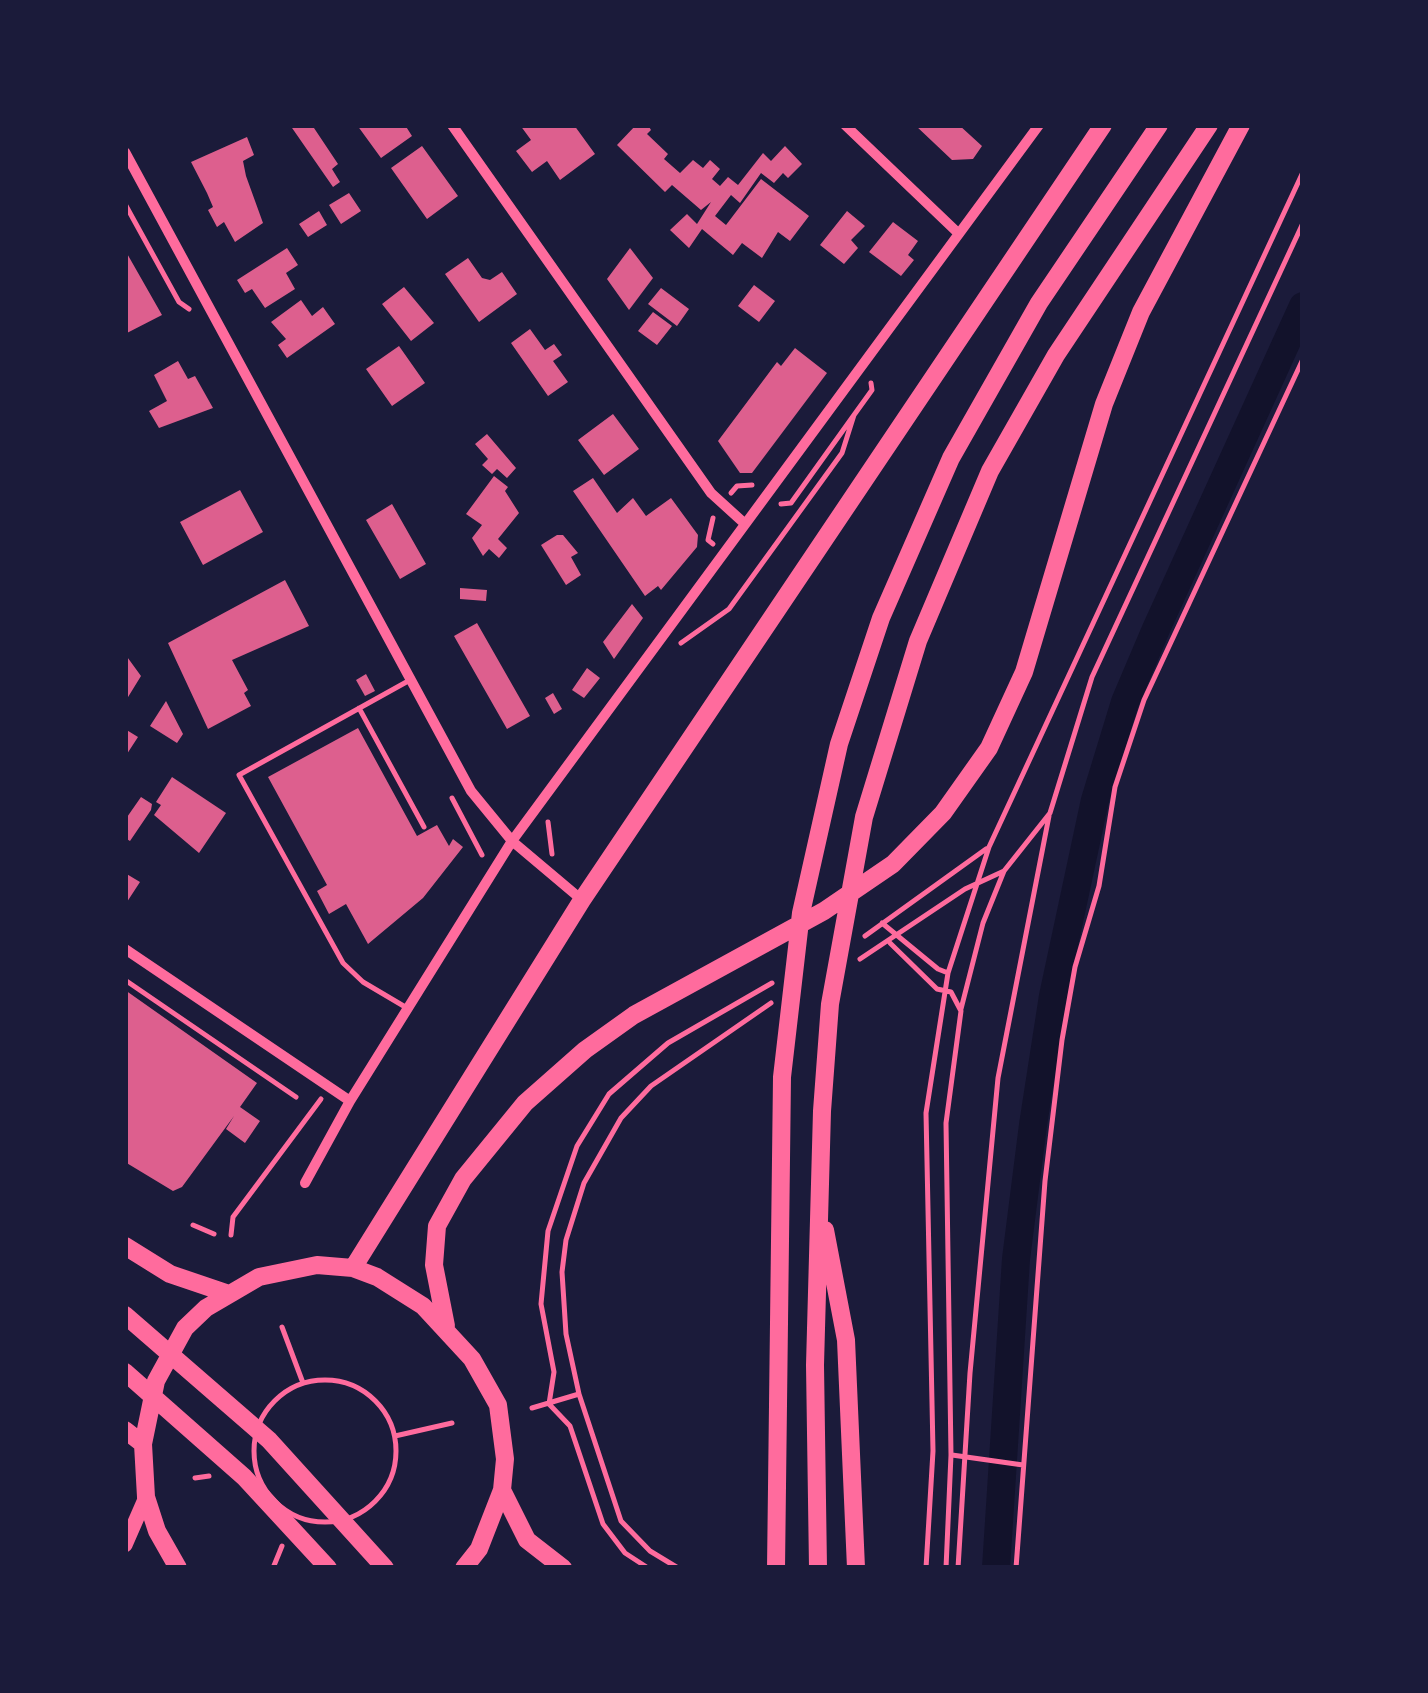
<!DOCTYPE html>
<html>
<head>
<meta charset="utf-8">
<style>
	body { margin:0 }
	#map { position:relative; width:1428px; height:1693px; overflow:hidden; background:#1b1b3a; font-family:"Titillium Web",sans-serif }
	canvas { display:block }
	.frame { position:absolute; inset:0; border:128px solid #1b1b3a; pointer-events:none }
</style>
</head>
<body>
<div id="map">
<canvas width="1428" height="1693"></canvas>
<div class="frame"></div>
</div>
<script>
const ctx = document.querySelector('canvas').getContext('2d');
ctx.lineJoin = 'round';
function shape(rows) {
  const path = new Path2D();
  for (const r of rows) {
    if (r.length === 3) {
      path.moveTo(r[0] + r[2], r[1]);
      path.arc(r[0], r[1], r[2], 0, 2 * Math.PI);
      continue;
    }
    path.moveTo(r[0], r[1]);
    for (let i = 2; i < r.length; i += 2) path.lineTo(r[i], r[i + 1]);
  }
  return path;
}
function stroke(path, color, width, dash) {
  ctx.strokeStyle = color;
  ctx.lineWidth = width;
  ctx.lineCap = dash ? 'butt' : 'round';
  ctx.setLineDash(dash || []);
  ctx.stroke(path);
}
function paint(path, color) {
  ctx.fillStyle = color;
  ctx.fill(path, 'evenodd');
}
const canal = shape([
	[996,1568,1016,1259,1033,1125,1053,996,1095,800,1125,702,1156,629,1303,306]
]);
const building = shape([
	[290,125,312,125,338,164,332,169,340,182,333,187],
	[357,125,405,125,412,136,381,158],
	[520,125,574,125,595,154,560,180,547,161,532,172,516,151,531,140],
	[636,125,648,125,651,130,647,134,668,154,664,159,680,173,693,160,703,168,710,160,720,169,712,179,720,186,728,177,738,185,763,153,771,161,785,146,802,164,788,178,783,173,774,183,761,173,740,203,731,195,715,216,726,225,761,179,809,216,790,241,778,232,762,258,742,243,733,255,702,229,689,248,670,230,687,214,697,224,711,202,701,210,672,185,665,192,617,145],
	[915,125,959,125,982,146,973,159,952,160],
	[247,137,254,155,243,161,246,176,263,223,235,242,224,222,217,227,208,210,213,207,207,193,191,162],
	[422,146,458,196,427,219,391,168],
	[349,193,361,211,341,224,329,205],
	[319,211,327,225,308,237,299,224],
	[847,211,865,226,851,240,858,248,844,264,820,245],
	[893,222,918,241,908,255,914,260,901,276,869,252],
	[287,248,298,265,286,273,295,289,265,308,252,289,245,293,237,280],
	[630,248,653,278,629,310,607,279],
	[125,250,162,315,125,334],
	[468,258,482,278,490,280,502,272,517,294,479,322,445,274],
	[754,285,775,301,759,322,738,306],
	[404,287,434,323,411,341,382,304],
	[661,288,689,309,677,326,648,304],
	[301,300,312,316,323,307,335,324,287,358,278,345,286,339,271,322],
	[653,312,672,326,657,345,638,331],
	[530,329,545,350,554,344,562,355,553,361,568,382,548,396,511,343],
	[399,346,425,383,392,406,366,369],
	[795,348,827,373,752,473,740,473,718,441,777,362,781,366],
	[178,361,188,379,195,376,213,408,159,428,149,411,167,401,154,375],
	[613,414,639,449,604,475,578,440],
	[487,434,516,468,507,478,497,469,492,474,482,465,488,459,475,444],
	[494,476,508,487,505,491,519,513,498,539,507,548,499,558,489,549,483,556,472,538,482,525,466,514],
	[593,478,617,513,633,498,646,516,671,498,698,535,697,547,661,590,658,586,645,596,573,491],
	[240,490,263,532,203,565,180,522],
	[392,504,426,564,400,579,366,520],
	[557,535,563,535,578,553,571,557,581,575,566,585,541,545],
	[285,580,309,626,232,660,248,690,244,693,251,706,208,729,168,643],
	[460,588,487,590,486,601,460,599],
	[632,604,643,618,614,659,603,642],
	[477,623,530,716,507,729,454,636],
	[125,654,141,676,125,702],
	[587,668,600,678,584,698,572,690],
	[366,674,375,691,365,696,356,680],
	[553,693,562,709,554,714,545,698],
	[166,701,183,734,177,743,150,726],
	[358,728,417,836,437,825,449,846,453,839,463,847,423,898,368,944,346,904,329,914,317,891,327,885,268,777],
	[125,729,138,737,125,757],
	[172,777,226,813,199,853,154,815,161,805,156,802],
	[141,797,152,804,151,810,130,841,125,838,125,820],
	[125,873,140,882,125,905],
	[125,990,257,1083,240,1107,260,1121,245,1143,226,1129,234,1116,182,1187,173,1191,125,1162]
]);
const path = shape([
	[125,204,179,302,189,309],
	[731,493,737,486,752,485],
	[781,504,791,503,854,415],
	[713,544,708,540,713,518],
	[681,643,729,609,842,453,854,415,872,390,871,383],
	[452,798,482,855],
	[548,822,552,854],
	[882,923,938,969,948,973],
	[865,936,986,849],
	[890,943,937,989,951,992,961,1011,946,1123,951,1455,946,1568],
	[860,959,965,889,1004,871,1050,813,1092,677,1303,223],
	[125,980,296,1097],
	[961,1009,983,923,1004,871],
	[193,1225,214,1234],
	[231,1235,233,1217,321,1099],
	[282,1327,303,1383],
	[325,1451,71],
	[532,1408,579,1394],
	[395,1436,452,1423],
	[952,1455,1023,1465],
	[195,1478,209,1476],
	[273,1568,282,1546],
	[648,1568,625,1553,603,1524,570,1426,549,1404,554,1372,541,1304,548,1231,577,1146,609,1094,668,1043,772,983],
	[678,1568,650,1551,621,1521,579,1394,566,1334,562,1272,566,1240,584,1183,621,1118,651,1086,771,1003],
	[926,1568,933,1451,926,1113,948,973,989,847,1303,172],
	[958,1568,970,1373,998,1078,1049,816],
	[1016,1568,1045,1181,1062,1040,1075,967,1099,886,1115,787,1144,700,1303,359]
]);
const service = shape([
	[359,708,424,827],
	[407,1008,363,982,343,963,239,775,410,680]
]);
const minor = shape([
	[452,125,711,493,744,523],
	[845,125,958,233],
	[125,152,471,791,512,841,582,900],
	[125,949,350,1101],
	[305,1183,350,1101,512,841,1039,125]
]);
const secondary = shape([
	[125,1545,146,1497]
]);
const primary = shape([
	[825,1230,846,1340,856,1568],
	[125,1246,170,1274,226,1293],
	[353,1268,582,900,1103,125],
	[125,1315,269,1440,385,1568],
	[446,1326,434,1265,437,1226,463,1179,525,1103,585,1050,634,1015,824,911,893,864,943,813,989,748,1024,672,1104,404,1141,312,1241,125],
	[125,1372,244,1477,328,1568],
	[125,1430,143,1444],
	[502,1490,527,1540,563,1568],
	[178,1568,157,1531,146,1497,143,1444,156,1381,185,1328,206,1308,259,1277,317,1265,353,1268,377,1277,423,1306,472,1359,498,1405,505,1459,502,1490,479,1549,464,1568],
	[776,1568,782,1077,801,913,839,744,881,618,951,458,1039,303,1159,125],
	[818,1568,815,1365,822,1111,830,1004,864,817,918,641,990,471,1056,355,1209,125]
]);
stroke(canal, '#12122b', 28);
paint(building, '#dd5f8e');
stroke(path, '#ff6b9d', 5);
stroke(service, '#ff6b9d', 5);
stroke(minor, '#ff6b9d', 10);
stroke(secondary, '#ff6b9d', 15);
stroke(primary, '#ff6b9d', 18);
</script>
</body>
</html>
